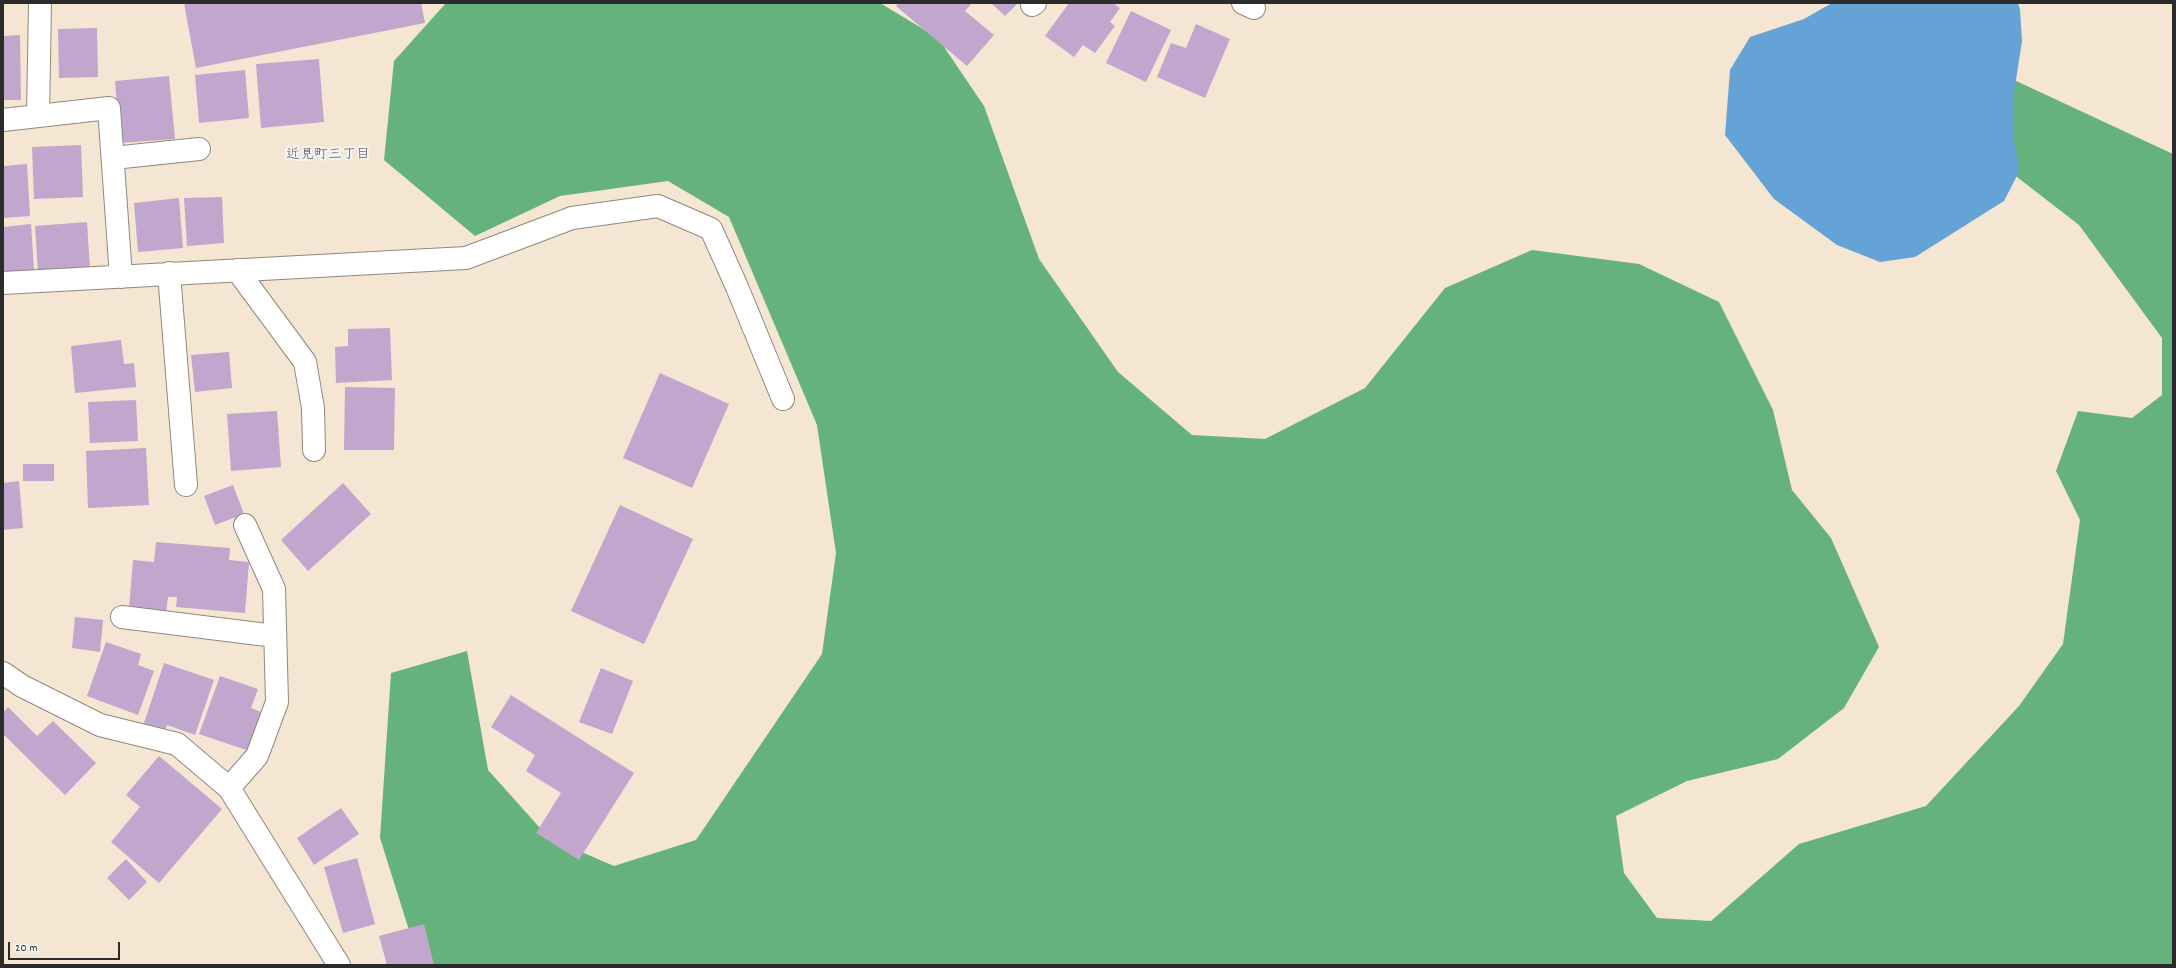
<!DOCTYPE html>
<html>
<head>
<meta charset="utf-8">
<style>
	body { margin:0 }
	#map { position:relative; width:2176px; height:968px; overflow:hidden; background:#f4e6d2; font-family:Dekko,sans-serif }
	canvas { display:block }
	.frame { position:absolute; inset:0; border:4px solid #2b2b2b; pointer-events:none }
	.scale { position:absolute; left:8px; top:942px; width:112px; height:18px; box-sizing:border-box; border:2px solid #2b2b2b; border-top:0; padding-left:5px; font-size:12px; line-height:14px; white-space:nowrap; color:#2b2b2b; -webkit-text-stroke:3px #f6f6f2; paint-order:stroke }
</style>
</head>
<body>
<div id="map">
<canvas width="2176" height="968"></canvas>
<div class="frame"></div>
<div class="scale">20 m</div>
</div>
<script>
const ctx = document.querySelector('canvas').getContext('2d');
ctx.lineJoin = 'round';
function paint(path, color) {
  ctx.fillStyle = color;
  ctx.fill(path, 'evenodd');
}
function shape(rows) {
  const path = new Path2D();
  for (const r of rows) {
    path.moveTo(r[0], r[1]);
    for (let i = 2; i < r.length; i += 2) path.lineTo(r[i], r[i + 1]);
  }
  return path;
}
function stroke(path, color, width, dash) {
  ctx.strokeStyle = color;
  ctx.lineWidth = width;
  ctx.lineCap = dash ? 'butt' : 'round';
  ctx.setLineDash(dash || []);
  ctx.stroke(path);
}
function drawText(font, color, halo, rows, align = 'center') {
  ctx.font = font + ' Dekko,"Klee One",sans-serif';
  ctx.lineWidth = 4;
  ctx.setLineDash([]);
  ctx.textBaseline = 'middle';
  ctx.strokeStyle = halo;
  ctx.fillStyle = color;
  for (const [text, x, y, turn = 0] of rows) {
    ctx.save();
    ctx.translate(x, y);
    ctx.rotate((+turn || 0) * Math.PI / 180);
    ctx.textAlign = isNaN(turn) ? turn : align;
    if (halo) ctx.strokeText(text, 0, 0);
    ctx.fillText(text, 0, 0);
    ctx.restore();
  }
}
const forest = shape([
	[446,3,880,3,938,38,984,106,1039,259,1118,372,1192,435,1265,439,1365,388,1445,288,1532,250,1639,264,1719,302,1773,410,1792,490,1831,538,1879,647,1844,708,1778,759,1687,781,1616,816,1624,873,1657,918,1711,921,1799,844,1926,806,2019,706,2063,644,2080,520,2056,471,2078,411,2132,418,2162,395,2162,338,2079,225,1986,153,1956,53,2173,154,2173,965,420,965,380,838,391,673,467,651,488,770,549,838,614,866,696,840,822,654,836,553,817,425,729,217,668,181,560,196,475,236,384,160,394,61]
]);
const water = shape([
	[1832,3,2018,3,2020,10,2022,41,2014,93,2013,132,2019,172,2004,201,1915,257,1880,262,1837,245,1774,199,1725,135,1730,70,1750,37,1804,19]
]);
const building = shape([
	[184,3,421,3,425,23,196,68],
	[898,3,972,3,965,11,994,35,967,66,896,6],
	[991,3,1018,3,1005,16],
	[1069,3,1113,3,1120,8,1110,22,1115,26,1095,53,1083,45,1074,57,1045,36],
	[1131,11,1171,30,1146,82,1106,63],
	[1196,24,1230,39,1205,98,1157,77,1171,43,1186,48],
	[97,28,98,77,59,78,58,29],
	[20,35,21,100,3,100,3,36],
	[319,59,324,122,261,128,256,64],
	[245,70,249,118,199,123,195,75],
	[169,76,175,139,120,143,115,81],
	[81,145,83,197,34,199,32,147],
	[27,164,30,216,3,218,3,166],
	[222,197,224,243,187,246,184,198],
	[179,198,183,248,138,252,134,203],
	[87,222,90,269,38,273,35,226],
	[31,224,34,270,3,272,3,227],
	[390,328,392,380,336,383,335,347,348,346,348,329],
	[121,340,124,364,134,363,136,387,75,393,71,346],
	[229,352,232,388,195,392,191,355],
	[660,373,729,404,692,488,623,458],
	[345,387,395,388,394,450,344,450],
	[136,400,138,441,90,443,88,402],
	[277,411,281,467,231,471,227,414],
	[146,448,149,505,88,508,86,451],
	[23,464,54,464,54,481,23,481],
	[19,481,23,528,3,530,3,483],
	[343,483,371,514,308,571,281,540],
	[233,485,244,514,215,525,204,496],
	[620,505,693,539,644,644,571,611],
	[156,542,230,548,229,560,249,562,245,613,176,607,177,597,168,597,166,612,129,609,133,560,154,562],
	[75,617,103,620,100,652,72,648],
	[106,642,141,654,138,665,154,671,138,715,87,696],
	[164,663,214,680,195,735,167,725,164,734,143,726],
	[601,668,633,681,612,734,579,722],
	[220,676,258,689,251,708,266,714,252,752,199,734],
	[511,695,634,773,579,860,536,833,561,793,526,771,535,755,491,727],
	[8,707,37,736,53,721,96,763,65,795,3,734,3,713],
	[159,756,222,809,159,883,111,842,140,807,126,795],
	[341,808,359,834,314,865,297,838],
	[357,858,375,924,343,933,324,867],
	[126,859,147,882,129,900,107,878],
	[424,924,434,965,387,965,379,936]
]);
const minor = shape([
	[1243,3,1254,8],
	[1032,5,1035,3],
	[38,116,40,3],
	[3,120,109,108,121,277],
	[113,158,199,149],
	[237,270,305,362,313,408,314,450],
	[169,273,186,485],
	[3,283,466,258,572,218,658,206,711,229,737,287,783,399],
	[122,617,275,636],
	[3,673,22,686,100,725,177,744,229,788,339,965],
	[229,788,257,756,277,702,274,589,245,525]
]);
const neighbourhoodNames = [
	["近見町三丁目",328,156]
];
paint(forest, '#65b27d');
paint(water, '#65a2d6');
paint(building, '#c1a6ce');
stroke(minor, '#90887e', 24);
stroke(minor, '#fff', 22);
drawText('14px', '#605664', '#f6f6f2', neighbourhoodNames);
</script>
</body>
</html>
